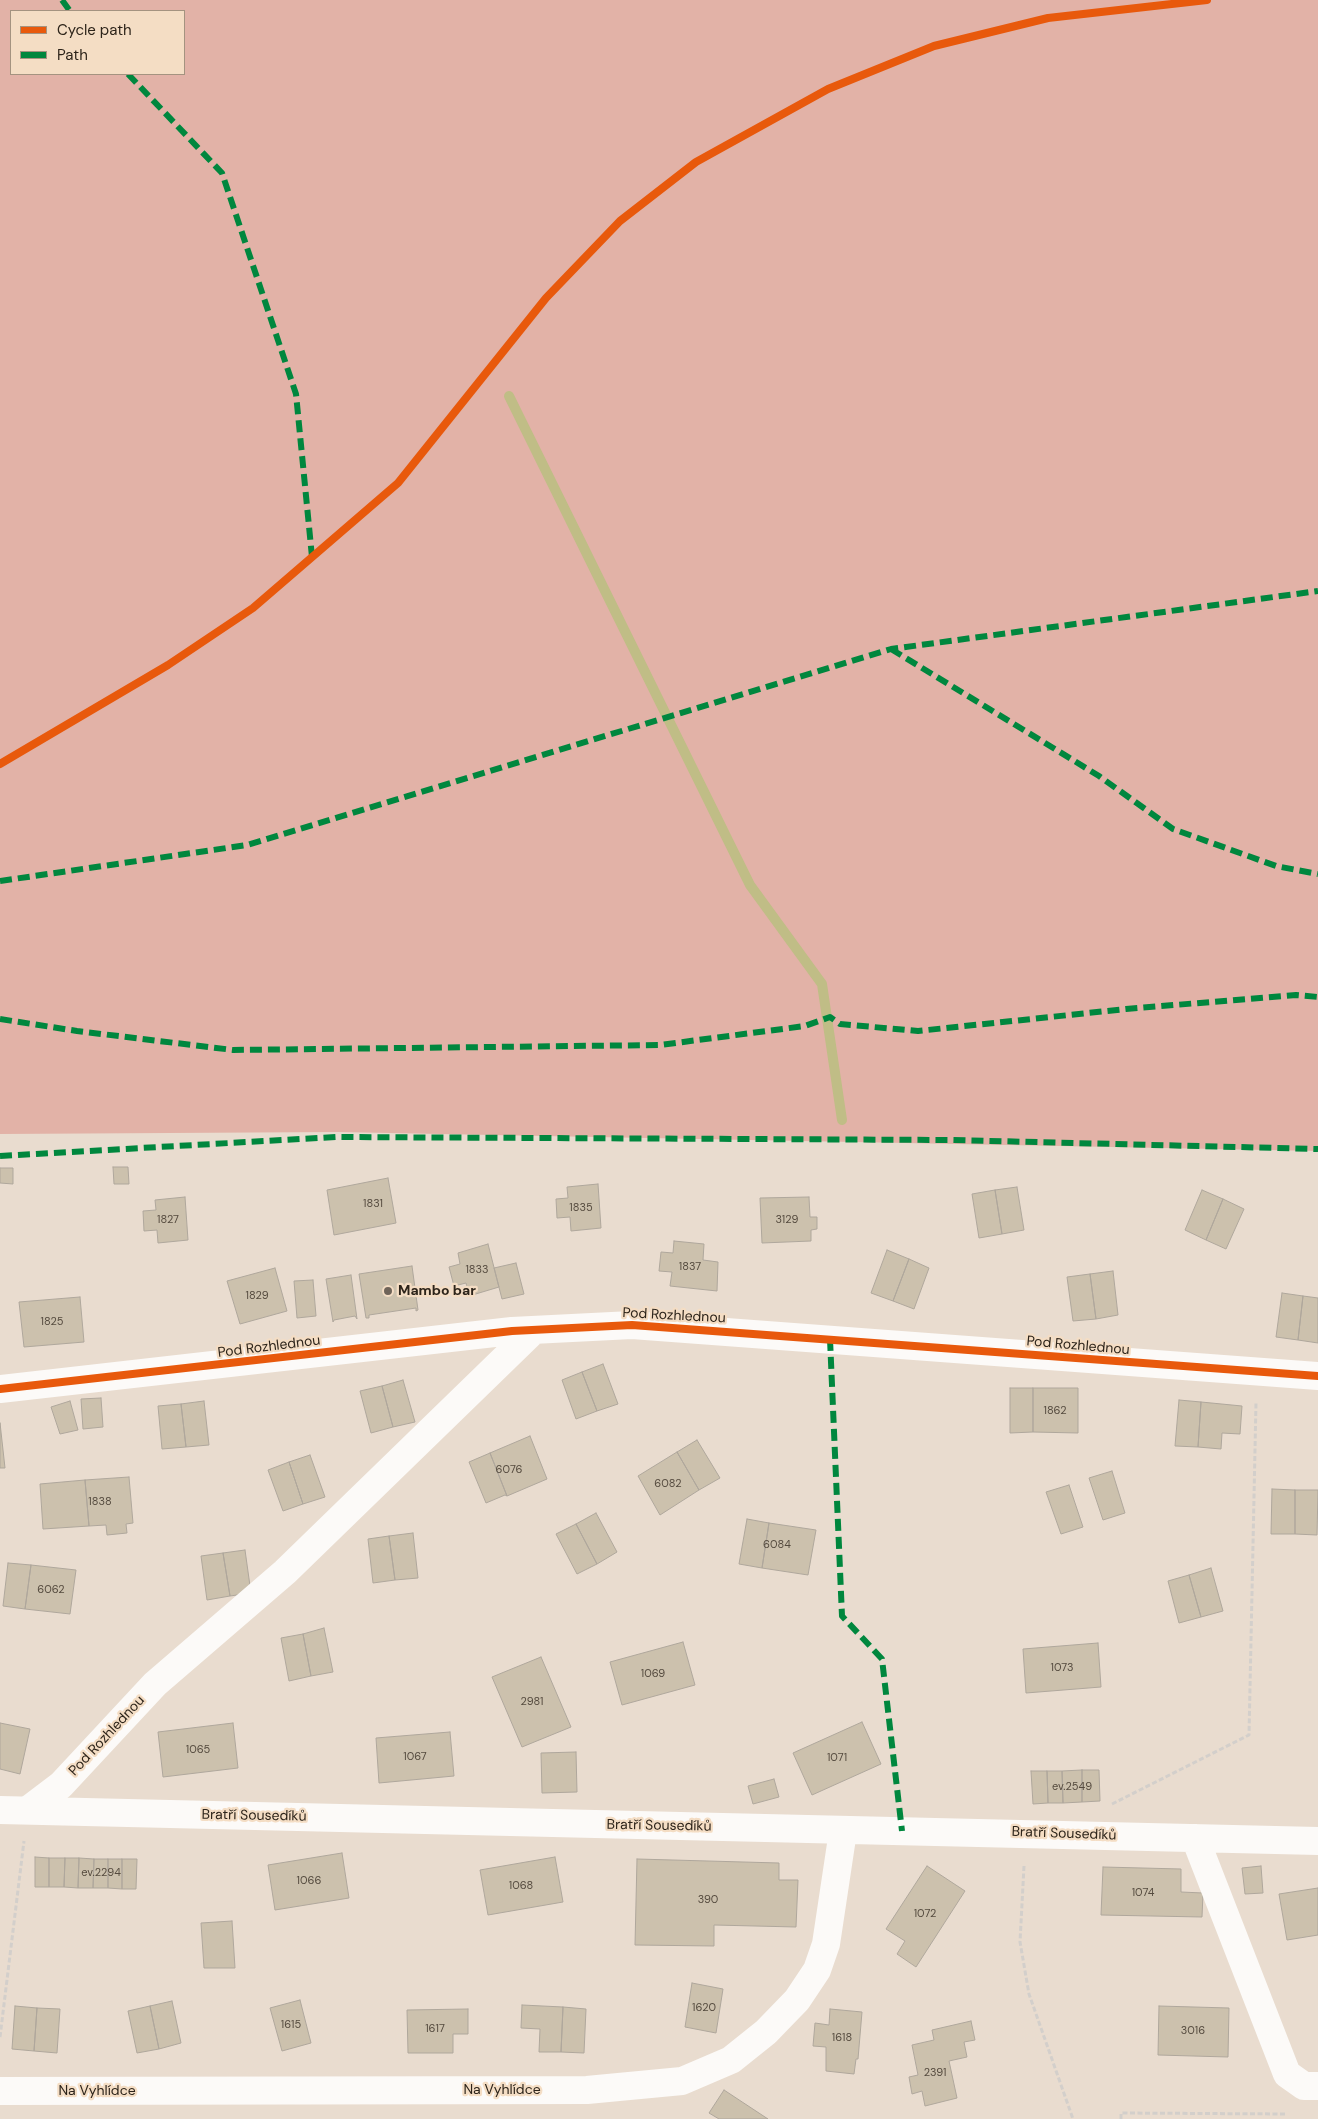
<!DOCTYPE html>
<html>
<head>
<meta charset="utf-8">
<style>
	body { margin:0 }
	#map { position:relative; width:1318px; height:2119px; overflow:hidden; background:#e9dccf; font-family:"DM Sans",sans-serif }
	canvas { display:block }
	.legend { position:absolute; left:10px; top:10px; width:175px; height:65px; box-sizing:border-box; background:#f4ddc4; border:1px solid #a49380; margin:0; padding:6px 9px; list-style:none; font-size:15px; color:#2d241a }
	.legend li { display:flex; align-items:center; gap:10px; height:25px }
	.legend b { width:25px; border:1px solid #a49380 }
</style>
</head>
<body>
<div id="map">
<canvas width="1318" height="2119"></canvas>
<ul class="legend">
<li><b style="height:6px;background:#e8590c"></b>Cycle path</li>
<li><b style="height:6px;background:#00873e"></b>Path</li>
</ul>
</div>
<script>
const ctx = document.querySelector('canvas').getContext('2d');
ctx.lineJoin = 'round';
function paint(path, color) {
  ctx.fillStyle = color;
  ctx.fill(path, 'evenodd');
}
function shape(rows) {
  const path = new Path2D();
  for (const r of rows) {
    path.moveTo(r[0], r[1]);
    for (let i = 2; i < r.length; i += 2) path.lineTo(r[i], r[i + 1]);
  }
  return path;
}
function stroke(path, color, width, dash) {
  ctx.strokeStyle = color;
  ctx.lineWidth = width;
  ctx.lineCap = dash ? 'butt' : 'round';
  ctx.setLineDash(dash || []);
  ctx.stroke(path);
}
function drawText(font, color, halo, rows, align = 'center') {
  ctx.font = font + ' "DM Sans",sans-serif';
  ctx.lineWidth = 4.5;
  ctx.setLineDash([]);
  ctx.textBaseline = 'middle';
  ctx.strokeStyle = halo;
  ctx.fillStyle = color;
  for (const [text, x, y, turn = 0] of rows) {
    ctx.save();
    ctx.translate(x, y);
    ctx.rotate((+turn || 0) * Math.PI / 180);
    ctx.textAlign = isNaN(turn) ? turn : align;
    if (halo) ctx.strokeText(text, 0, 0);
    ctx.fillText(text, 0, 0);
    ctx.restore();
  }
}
const forest = shape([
	[0,0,1318,0,1318,1151,338,1132,0,1134],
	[11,11,184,11,184,74,11,74]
]);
const stream = shape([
	[509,396,750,885,822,984,842,1120]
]);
const building = shape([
	[113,1167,128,1167,129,1184,114,1184,113,1167],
	[0,1168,13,1168,13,1184,0,1183,0,1168],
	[388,1178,396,1223,334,1235,327,1190,388,1178],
	[598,1184,601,1228,571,1231,570,1217,557,1218,556,1199,568,1198,567,1187,598,1184],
	[1017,1187,1024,1230,1002,1234,995,1190,1017,1187],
	[995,1190,1002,1234,979,1238,972,1194,995,1190],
	[1202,1190,1223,1199,1206,1240,1185,1230,1202,1190],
	[185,1197,188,1240,158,1243,157,1230,144,1231,143,1211,156,1210,155,1200,185,1197],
	[809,1197,810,1217,817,1217,817,1229,811,1230,811,1241,762,1243,760,1198,809,1197],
	[1223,1199,1244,1209,1226,1249,1206,1240,1223,1199],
	[674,1241,704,1244,703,1260,718,1262,717,1291,670,1286,672,1272,659,1271,661,1252,673,1253,674,1241],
	[488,1244,499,1287,469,1296,466,1283,454,1286,449,1267,460,1264,458,1253,488,1244],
	[887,1250,909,1259,893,1301,871,1293,887,1250],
	[909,1259,929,1268,914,1309,893,1301,909,1259],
	[516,1263,524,1294,502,1299,494,1268,516,1263],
	[412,1266,418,1310,416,1311,416,1308,369,1315,369,1318,366,1318,359,1274,412,1266],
	[275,1268,287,1311,240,1324,227,1281,275,1268],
	[1113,1271,1118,1315,1096,1319,1090,1274,1113,1271],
	[1090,1274,1096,1319,1073,1321,1067,1277,1090,1274],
	[351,1275,357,1319,355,1316,334,1320,333,1322,326,1279,351,1275],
	[313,1280,316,1316,297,1318,294,1281,313,1280],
	[1282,1293,1303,1296,1298,1340,1276,1337,1282,1293],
	[1303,1296,1318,1298,1318,1343,1298,1340,1303,1296],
	[80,1297,84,1342,24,1347,19,1302,80,1297],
	[603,1364,618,1404,597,1411,582,1372,603,1364],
	[582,1372,597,1411,576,1419,562,1380,582,1372],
	[403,1380,415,1422,393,1427,382,1386,403,1380],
	[382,1386,393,1427,371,1433,360,1391,382,1386],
	[1010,1388,1033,1388,1033,1432,1010,1433,1010,1388],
	[1033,1388,1078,1388,1078,1433,1033,1432,1033,1388],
	[101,1398,103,1427,83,1429,81,1399,101,1398],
	[1179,1400,1201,1402,1198,1447,1175,1446,1179,1400],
	[70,1401,78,1430,60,1434,51,1407,70,1401],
	[204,1401,209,1445,186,1447,181,1404,204,1401],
	[1201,1402,1242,1406,1240,1434,1222,1433,1221,1449,1198,1447,1201,1402],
	[181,1404,186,1447,162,1449,158,1406,181,1404],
	[0,1423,5,1468,0,1468,0,1423],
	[530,1436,547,1479,507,1496,490,1453,530,1436],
	[697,1440,720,1478,699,1490,677,1452,697,1440],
	[677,1452,699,1490,660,1515,638,1476,677,1452],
	[490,1453,507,1496,505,1495,486,1503,469,1462,490,1453],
	[310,1455,325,1497,303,1504,289,1462,310,1455],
	[289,1462,303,1504,283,1511,268,1470,289,1462],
	[1112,1471,1125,1513,1103,1520,1089,1478,1112,1471],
	[129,1477,133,1523,126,1524,127,1533,107,1535,106,1525,89,1526,85,1480,129,1477],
	[85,1480,89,1526,43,1529,40,1484,85,1480],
	[1069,1485,1083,1527,1061,1534,1046,1492,1069,1485],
	[1272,1489,1295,1490,1295,1534,1271,1534,1272,1489],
	[1295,1490,1318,1490,1317,1535,1295,1534,1295,1490],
	[596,1513,617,1552,597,1564,576,1524,596,1513],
	[747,1519,769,1523,762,1568,739,1564,747,1519],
	[769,1523,816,1530,808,1575,762,1568,769,1523],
	[576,1524,597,1564,577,1574,556,1534,576,1524],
	[413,1533,418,1578,395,1580,389,1536,413,1533],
	[389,1536,395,1580,373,1583,368,1539,389,1536],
	[245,1550,251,1593,230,1596,223,1553,245,1550],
	[223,1553,230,1596,207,1600,201,1556,223,1553],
	[8,1563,31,1565,25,1609,3,1606,8,1563],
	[31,1565,76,1570,70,1614,25,1609,31,1565],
	[1211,1568,1223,1611,1201,1617,1189,1575,1211,1568],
	[1189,1575,1201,1617,1179,1623,1168,1581,1189,1575],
	[324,1628,333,1672,311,1676,303,1634,324,1628],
	[303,1634,311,1676,289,1681,281,1638,303,1634],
	[683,1642,695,1685,622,1705,610,1662,683,1642],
	[1098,1643,1101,1687,1026,1693,1023,1649,1098,1643],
	[541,1657,571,1727,522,1747,492,1677,541,1657],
	[862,1722,881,1764,812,1795,793,1753,862,1722],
	[0,1723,30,1729,20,1774,0,1769,0,1723],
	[233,1723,238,1768,163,1777,158,1732,233,1723],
	[450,1732,454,1776,379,1783,376,1738,450,1732],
	[576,1752,577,1792,542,1793,541,1753,576,1752],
	[1082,1770,1099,1770,1100,1801,1082,1802,1082,1770],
	[1082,1770,1082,1802,1063,1803,1062,1771,1082,1770],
	[1031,1771,1047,1771,1048,1803,1033,1804,1031,1771],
	[1047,1771,1062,1771,1063,1803,1048,1803,1047,1771],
	[774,1779,779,1797,753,1804,748,1786,774,1779],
	[342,1853,349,1898,275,1910,268,1865,342,1853],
	[35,1857,49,1858,49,1887,35,1887,35,1857],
	[555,1857,563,1902,488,1915,480,1870,555,1857],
	[49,1858,65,1858,64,1887,49,1887,49,1858],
	[65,1858,79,1858,78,1888,64,1887,65,1858],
	[79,1858,94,1859,93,1888,78,1888,79,1858],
	[94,1859,108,1859,108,1888,93,1888,94,1859],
	[108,1859,122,1859,122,1889,108,1888,108,1859],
	[122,1859,137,1859,136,1889,122,1889,122,1859],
	[637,1859,779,1863,779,1880,798,1880,796,1927,714,1925,714,1946,635,1945,637,1859],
	[927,1866,965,1891,916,1967,897,1954,905,1941,886,1929,927,1866],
	[1261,1866,1263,1893,1245,1894,1242,1868,1261,1866],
	[1103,1867,1181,1869,1181,1892,1203,1893,1202,1917,1101,1915,1103,1867],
	[1318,1888,1318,1935,1287,1940,1279,1894,1318,1888],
	[232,1921,235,1968,204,1968,201,1923,232,1921],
	[692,1983,723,1989,716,2033,685,2027,692,1983],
	[300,2000,311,2043,282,2051,270,2008,300,2000],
	[172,2001,181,2043,159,2049,150,2006,172,2001],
	[522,2005,563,2007,561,2052,539,2052,540,2029,521,2028,522,2005],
	[15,2006,37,2008,34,2051,12,2049,15,2006],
	[150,2006,159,2049,137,2053,128,2011,150,2006],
	[1159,2006,1229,2008,1228,2057,1158,2055,1159,2006],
	[563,2007,586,2009,584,2053,561,2052,563,2007],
	[37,2008,60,2009,57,2053,34,2051,37,2008],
	[468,2009,468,2034,453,2034,453,2053,408,2053,407,2010,468,2009],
	[830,2009,862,2012,858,2059,856,2059,854,2074,826,2071,826,2047,813,2046,815,2023,829,2025,830,2009],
	[971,2021,975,2040,964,2042,967,2057,949,2061,957,2098,925,2106,922,2091,912,2094,909,2077,918,2075,912,2045,934,2040,932,2030,971,2021],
	[724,2090,768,2119,719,2119,709,2113,724,2090]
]);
const path = shape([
	[1112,1804,1249,1735,1256,1402],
	[1024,1866,1020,1942,1029,1994,1073,2119],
	[0,2037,24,1841],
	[1121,2119,1121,2113,1287,2114]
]);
const minor = shape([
	[0,1389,512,1331,632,1325,1318,1376],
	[0,1810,1318,1841],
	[28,1810,61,1785,155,1684,285,1572,533,1331],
	[1195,1838,1287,2074,1304,2086,1318,2086],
	[0,2091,587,2090,682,2081,731,2060,766,2032,797,2000,817,1970,826,1944,843,1831]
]);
const quiet = shape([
	[62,0,70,11],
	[128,74,222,173,296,394,312,557],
	[891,649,1099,776,1173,829,1276,866,1318,874],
	[0,881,247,845,891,649,1318,591],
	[0,1019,77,1031,233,1050,660,1045,805,1026,830,1017,840,1024,918,1031,1126,1009,1296,995,1318,997],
	[0,1156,336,1137,952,1140,1318,1149],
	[830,1339,842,1616,882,1659,902,1831]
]);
const cycleway = shape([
	[0,764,168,665,253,608,398,483,546,298,620,221,696,162,828,89,934,46,1048,18,1207,0],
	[0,1389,512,1331,632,1325,1318,1376]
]);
const markers = [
	[388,1291,5,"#6f6459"]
];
const numberNames = [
	["1831",373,1204],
	["1835",581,1208],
	["1827",168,1220],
	["3129",787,1220],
	["1837",690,1267],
	["1833",477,1270],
	["1829",257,1296],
	["1825",52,1322],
	["1862",1055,1411],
	["6076",509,1470],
	["6082",668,1484],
	["1838",100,1502],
	["6084",777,1545],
	["6062",51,1590],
	["1073",1062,1668],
	["1069",653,1674],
	["2981",532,1702],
	["1065",198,1750],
	["1067",415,1757],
	["1071",837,1758],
	["ev.2549",1072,1787],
	["ev.2294",101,1873],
	["1066",309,1881],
	["1068",521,1886],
	["1074",1143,1893],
	["390",708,1900],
	["1072",925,1914],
	["1620",704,2008],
	["1615",291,2025],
	["1617",435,2029],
	["3016",1193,2031],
	["1618",842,2038],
	["2391",935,2073]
];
const poiNames = [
	["Mambo bar",398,1291]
];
const streetNames = [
	["Pod Rozhlednou",674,1316,3],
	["Pod Rozhlednou",1078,1346,5],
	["Pod Rozhlednou",269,1347,-7],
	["Pod Rozhlednou",107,1736,-47],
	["Bratří Sousedíků",254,1816,1],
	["Bratří Sousedíků",659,1826,1],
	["Bratří Sousedíků",1064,1834,2],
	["Na Vyhlídce",502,2090],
	["Na Vyhlídce",97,2091]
];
paint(forest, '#e2b2a7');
stroke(stream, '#c0bd86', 10);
paint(building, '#ccc1ad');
stroke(building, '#afa79c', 1);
stroke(path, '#d3cfcb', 3, [5, 2.5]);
stroke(minor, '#fcfaf8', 28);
stroke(quiet, '#00873e', 6, [12, 6]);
stroke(cycleway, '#e8590c', 8);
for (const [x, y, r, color] of markers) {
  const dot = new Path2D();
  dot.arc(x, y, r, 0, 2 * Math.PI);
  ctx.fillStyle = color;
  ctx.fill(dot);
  stroke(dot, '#f4ddc4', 2);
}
drawText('11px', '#554b3f', null, numberNames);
drawText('bold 14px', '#2d241a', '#f4ddc4', poiNames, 'left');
drawText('14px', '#2d241a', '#f4ddc4', streetNames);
</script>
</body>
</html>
